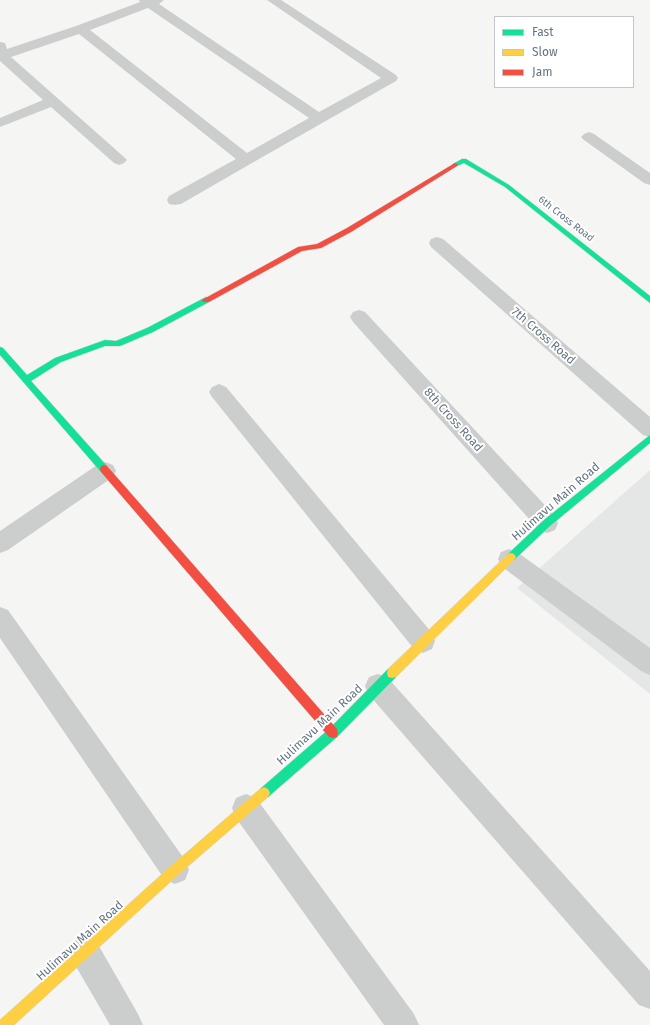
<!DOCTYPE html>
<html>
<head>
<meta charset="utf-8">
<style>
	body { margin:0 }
	#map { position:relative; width:650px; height:1025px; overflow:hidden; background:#f5f5f3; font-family:"Fira Sans",sans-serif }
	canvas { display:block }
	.legend { position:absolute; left:494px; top:16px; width:140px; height:72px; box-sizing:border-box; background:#fff; border:1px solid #c1c7cd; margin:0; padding:5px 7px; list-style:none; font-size:12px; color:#657483 }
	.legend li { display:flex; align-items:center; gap:8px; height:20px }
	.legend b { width:20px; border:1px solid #c1c7cd }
</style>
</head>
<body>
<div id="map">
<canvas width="650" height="1025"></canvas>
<ul class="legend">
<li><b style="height:5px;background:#16e098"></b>Fast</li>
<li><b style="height:5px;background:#ffcf43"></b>Slow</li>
<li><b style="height:5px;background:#f24e42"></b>Jam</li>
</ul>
</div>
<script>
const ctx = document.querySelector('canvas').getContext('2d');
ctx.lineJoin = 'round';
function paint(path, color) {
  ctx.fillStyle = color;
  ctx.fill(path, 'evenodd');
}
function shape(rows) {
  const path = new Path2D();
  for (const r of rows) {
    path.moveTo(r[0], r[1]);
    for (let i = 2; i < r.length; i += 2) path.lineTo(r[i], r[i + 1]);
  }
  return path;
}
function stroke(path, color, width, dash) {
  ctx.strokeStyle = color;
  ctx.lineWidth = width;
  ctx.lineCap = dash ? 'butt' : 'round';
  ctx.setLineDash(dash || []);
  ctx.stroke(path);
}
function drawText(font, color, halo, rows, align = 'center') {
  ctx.font = font + ' "Fira Sans",sans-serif';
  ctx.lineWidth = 4;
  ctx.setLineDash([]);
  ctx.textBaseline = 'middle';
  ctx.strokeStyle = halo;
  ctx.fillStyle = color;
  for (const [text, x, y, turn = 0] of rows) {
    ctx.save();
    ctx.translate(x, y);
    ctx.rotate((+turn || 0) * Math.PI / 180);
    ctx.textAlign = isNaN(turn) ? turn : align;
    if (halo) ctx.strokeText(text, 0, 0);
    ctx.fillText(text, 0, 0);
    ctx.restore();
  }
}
const built = shape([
	[650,470,650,694,517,588]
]);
const street = shape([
	[139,0,164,0,159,4,319,112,381,78,267,0,281,0,396,75,398,78,396,81,252,163,181,204,175,205,169,204,167,200,169,196,236,159,79,34,11,57,124,157,127,160,124,163,119,165,114,163,51,107,0,127,0,118,43,100,0,61,0,42,5,43,7,49,76,26,140,2,139,0],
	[148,8,309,118,247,153,90,30,148,8],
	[589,132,594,134,650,173,650,185,644,183,584,140,581,137,584,134,589,132],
	[437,237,443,239,650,417,650,437,643,435,431,247,429,243,431,239,437,237],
	[359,310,365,312,555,516,558,523,555,530,547,533,539,530,353,322,350,317,353,312,359,310],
	[219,384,226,387,432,633,435,641,432,649,423,653,414,649,212,397,209,392,212,387,219,384],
	[105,462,113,465,116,471,113,477,8,550,0,553,0,531,97,465,105,462],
	[509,549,517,552,650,648,650,675,641,671,501,566,498,559,501,552,509,549],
	[0,607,8,610,185,860,189,870,185,880,175,884,165,880,0,638,0,607],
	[378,674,387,677,650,971,650,1009,639,1005,369,695,365,686,369,677,378,674],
	[246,794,256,798,414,1014,419,1025,384,1025,236,818,232,808,236,798,246,794],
	[85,937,96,941,138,1014,143,1025,110,1025,74,963,70,952,74,941,85,937]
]);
const fast = shape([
	[462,159,466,159,509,185,650,296,650,303,505,187,464,163,457,166,453,166,453,164,462,159],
	[206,297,209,298,209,302,153,332,120,346,105,346,61,362,31,381,107,466,108,469,107,472,104,473,101,472,0,355,0,347,3,348,27,375,55,358,105,340,116,341,147,328,206,297],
	[650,435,650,443,550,526,514,560,511,561,508,560,506,557,508,554,544,520,650,435],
	[392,668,396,669,397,673,396,677,337,737,268,797,264,799,260,797,258,793,260,789,329,729,388,669,392,668]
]);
const slow = shape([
	[511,553,514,554,516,557,514,560,396,677,392,678,388,677,387,673,388,669,508,554,511,553],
	[264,787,268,789,270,793,268,797,179,874,14,1025,0,1025,0,1020,171,866,260,789,264,787]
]);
const jam = shape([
	[455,163,458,165,457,166,351,232,321,248,302,251,209,302,203,302,202,300,298,247,317,244,347,228,455,163],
	[104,465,107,466,337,729,338,733,337,737,333,738,329,737,101,472,100,469,101,466,104,465]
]);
const farStreetnames = [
	["6th Cross Road",566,219,38]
];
const streetNames = [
	["7th Cross Road",543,336,41],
	["8th Cross Road",453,420,48],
	["Hulimavu Main Road",556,502,-41],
	["Hulimavu Main Road",320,725,-43],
	["Hulimavu Main Road",80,941,-42]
];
paint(built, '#e5e6e6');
stroke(fast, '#d2d3d2', 1);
stroke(slow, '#d2d3d2', 1);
stroke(jam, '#d2d3d2', 1);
paint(street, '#cccece');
paint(fast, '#16e098');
paint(slow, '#ffcf43');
paint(jam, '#f24e42');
drawText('10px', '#657483', '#fff', farStreetnames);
drawText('12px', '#657483', '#fff', streetNames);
</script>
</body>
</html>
